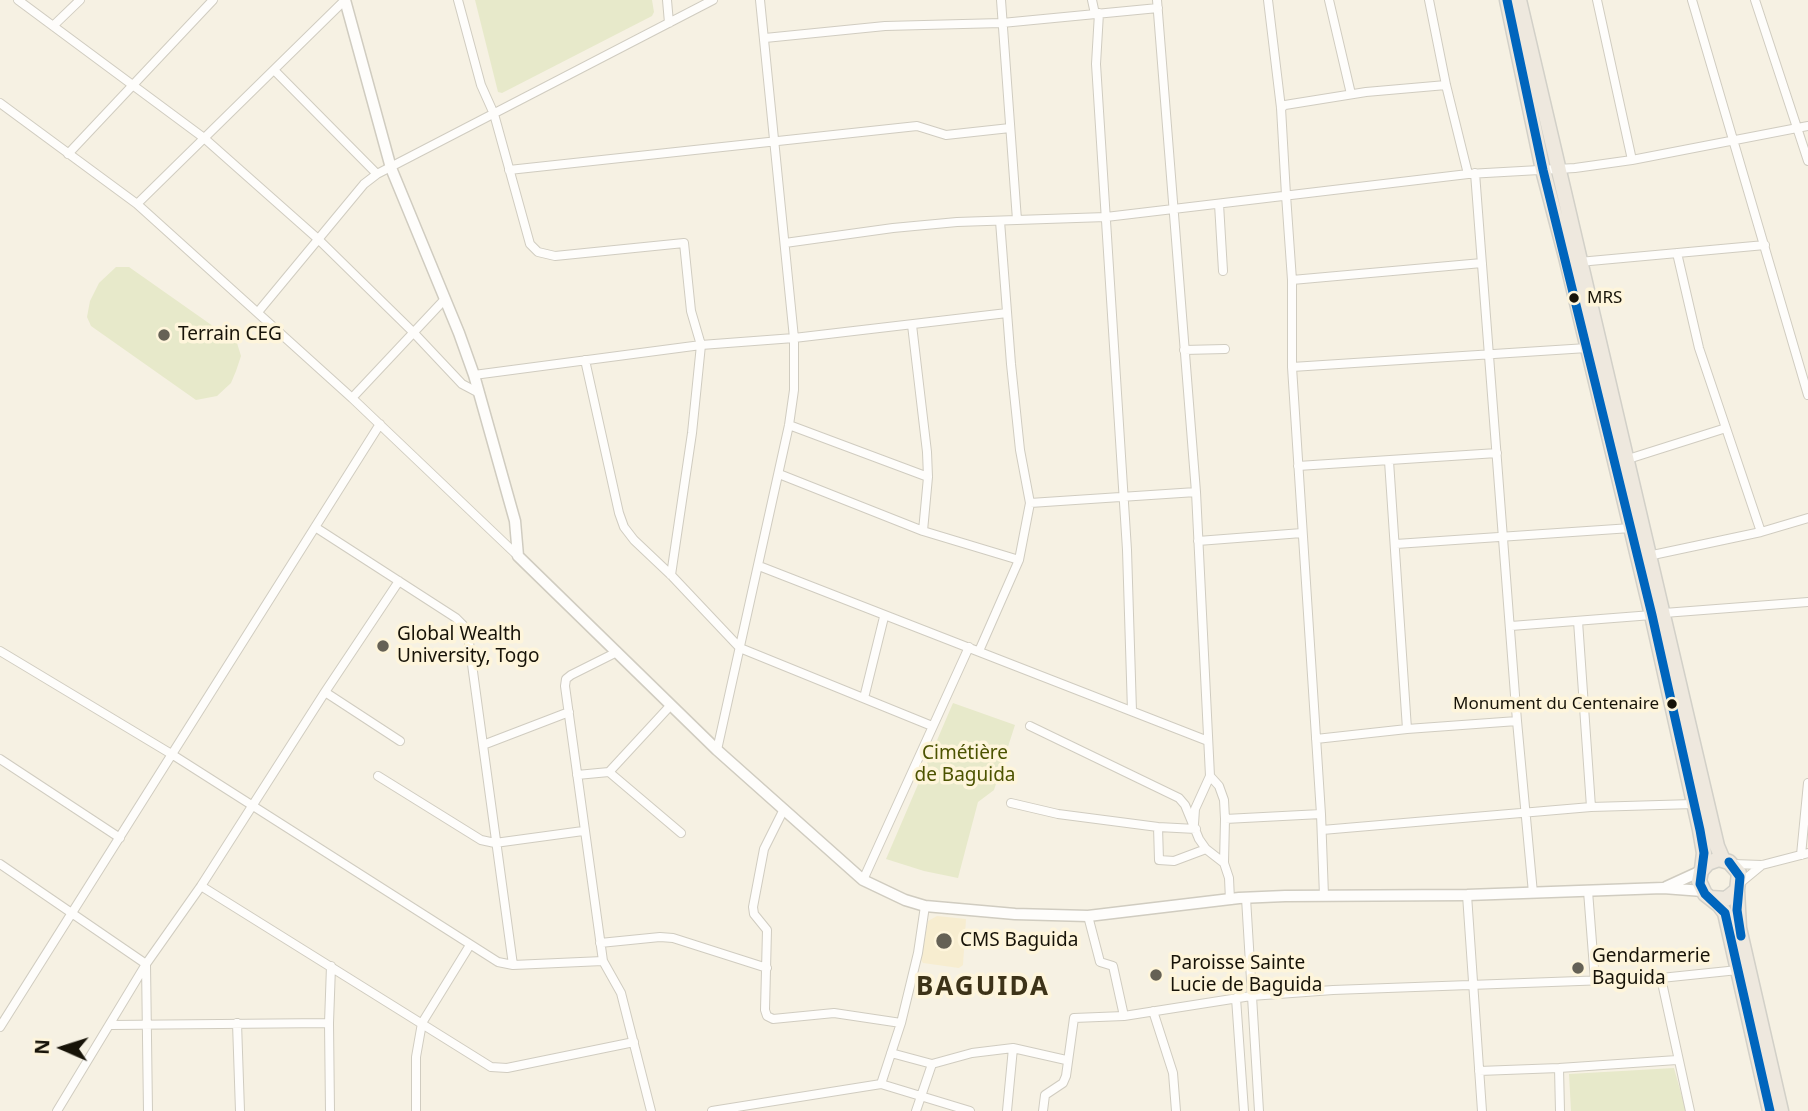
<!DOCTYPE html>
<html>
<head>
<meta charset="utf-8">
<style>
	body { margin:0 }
	#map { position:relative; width:1808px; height:1111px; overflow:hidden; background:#f6f1e3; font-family:"Noto Sans",sans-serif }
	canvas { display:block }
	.north { position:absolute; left:28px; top:1013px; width:70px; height:70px; -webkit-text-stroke:5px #fef5db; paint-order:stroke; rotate:273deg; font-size:19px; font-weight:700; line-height:28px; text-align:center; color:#171308 }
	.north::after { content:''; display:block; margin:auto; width:24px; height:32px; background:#171308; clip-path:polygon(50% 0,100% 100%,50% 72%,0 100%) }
</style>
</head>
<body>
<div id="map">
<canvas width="1808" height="1111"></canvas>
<div class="north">N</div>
</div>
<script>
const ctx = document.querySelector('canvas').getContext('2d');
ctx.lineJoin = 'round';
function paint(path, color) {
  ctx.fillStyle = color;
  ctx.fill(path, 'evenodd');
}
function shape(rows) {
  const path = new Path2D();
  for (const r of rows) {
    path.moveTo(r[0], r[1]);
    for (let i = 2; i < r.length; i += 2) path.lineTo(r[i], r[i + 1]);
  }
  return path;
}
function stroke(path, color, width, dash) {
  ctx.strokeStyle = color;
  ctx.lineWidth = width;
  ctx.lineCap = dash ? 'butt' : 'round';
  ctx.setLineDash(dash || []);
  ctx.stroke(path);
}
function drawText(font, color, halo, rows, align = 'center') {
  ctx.font = font + ' "Noto Sans",sans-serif';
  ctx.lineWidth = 7;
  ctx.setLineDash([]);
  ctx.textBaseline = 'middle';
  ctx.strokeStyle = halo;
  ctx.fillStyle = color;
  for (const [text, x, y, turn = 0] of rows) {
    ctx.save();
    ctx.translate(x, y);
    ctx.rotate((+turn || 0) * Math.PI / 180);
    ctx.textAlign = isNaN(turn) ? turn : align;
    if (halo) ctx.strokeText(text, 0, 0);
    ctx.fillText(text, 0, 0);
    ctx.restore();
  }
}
const built = shape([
	[937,916,966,919,963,965,959,968,923,963,921,960,928,921]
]);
const green = shape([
	[475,0,652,0,654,12,652,16,502,93,498,92],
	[116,267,129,267,237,343,241,356,236,371,231,383,217,396,196,400,91,326,87,317,90,301,99,283],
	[953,703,1015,725,994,790,978,802,958,878,924,871,886,859],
	[1674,1068,1686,1111,1571,1111,1569,1074]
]);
const minor = shape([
	[18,0,204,138,318,239,413,332,462,384,479,393],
	[458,0,481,85,494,114,530,244,538,252,555,256,684,243,691,311,701,345,692,433,671,575],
	[667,0,669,23],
	[1001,0,1017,220],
	[1092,0,1095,14],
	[1157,0,1196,492,1210,776,1195,809,1194,824],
	[1268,0,1281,108,1286,195,1292,280,1292,367,1321,814,1324,896],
	[1329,0,1351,94],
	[1429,0,1446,85,1468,174],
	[1597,0,1632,160],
	[1692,0,1808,395],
	[1755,0,1808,161],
	[1099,13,1096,64,1127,550,1132,711],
	[53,26,80,0],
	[765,38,885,26,1002,23,1158,8],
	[274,70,377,174],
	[0,103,137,204,352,398,518,556],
	[1281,108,1285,105,1366,92,1446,85],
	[68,154,213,0],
	[509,170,917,126,946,135,1010,128],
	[1475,173,1517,721,1533,893],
	[137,204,345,0],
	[1219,204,1223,271],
	[785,243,893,228,957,222,1106,217,1468,174,1575,168,1632,160,1808,126],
	[1677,253,1699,348,1761,532],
	[1579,262,1765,245],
	[1292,280,1482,263],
	[258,312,364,184,377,174,713,0],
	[912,325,927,452,928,477,923,531],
	[1184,350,1225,349],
	[585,360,619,513,624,527,634,540,671,575,740,648,932,726],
	[1292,367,1587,348],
	[474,375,701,345,794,338,1007,313],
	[352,398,445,299],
	[789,425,928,477],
	[1625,460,1726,428],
	[1389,461,1407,729],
	[1298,466,1497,453],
	[779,474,923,531,1019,560],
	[1030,503,1196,492],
	[315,527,456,618,463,625,468,635,513,965],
	[1198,541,1302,533],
	[1396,544,1631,528],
	[1648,556,1761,532,1808,518],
	[759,566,1208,741],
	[1664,613,1808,602],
	[1578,621,1591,807],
	[1511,626,1652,615],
	[0,651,173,755,498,962,513,965,603,961],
	[979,651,1019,560,1030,503,1020,450,1011,364,1000,221],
	[617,652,571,675,566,679,565,686,603,961,621,993,651,1111],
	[325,692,400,741],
	[864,698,884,617],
	[1030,726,1179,798,1185,805,1199,839,1206,849,1224,863],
	[1316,739,1407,729,1517,721],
	[483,745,569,712],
	[717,750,789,425,794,390,794,338,760,0],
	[0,759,120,838],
	[609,772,670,706],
	[577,775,609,772,681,833],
	[378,776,481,840,495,843,583,831],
	[1210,776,1219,786,1224,800,1225,819,1224,863,1229,878,1230,900],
	[1011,803,1058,814,1158,827,1196,829],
	[784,809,764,849,753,907,754,914,767,930,765,1010,767,1016,773,1019,834,1013,901,1023],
	[1225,819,1321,814],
	[1158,827,1159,860,1174,861,1206,849],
	[1322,830,1591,807,1694,804],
	[1801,855,1808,783],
	[0,864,146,964,148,1111],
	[1733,864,1762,865,1808,853],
	[863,880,969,647],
	[1739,884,1762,865],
	[201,886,491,1067,507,1068,634,1042],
	[1588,891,1595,981],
	[1467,895,1482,1111],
	[1246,898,1259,1111],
	[1088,916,1100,962,1113,966,1124,1016],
	[600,943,660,937,673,938,767,968],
	[1661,978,1690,1111],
	[1236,998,1244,1111],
	[1153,1011,1173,1073,1176,1111],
	[237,1023,240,1111],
	[111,1025,329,1023],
	[0,1027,380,424],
	[891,1053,932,1064,972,1053,1013,1048,1066,1060],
	[1559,1068,1560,1111],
	[1479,1071,1559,1068,1677,1060],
	[881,1084,901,1023,918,953,925,906],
	[57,1111,146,964,201,886,325,692,399,581],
	[330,1111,329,1023,331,966],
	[416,1111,416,1057,422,1023,470,945],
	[712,1111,881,1084,970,1111],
	[916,1111,932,1064],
	[1007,1111,1013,1048],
	[1043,1111,1045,1095,1063,1083,1066,1076,1074,1018,1124,1016,1251,996,1333,990,1661,978,1738,970]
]);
const tertiary = shape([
	[345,0,391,168,459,333,474,375,515,521,518,556,717,750,863,880,905,900,925,906,1015,914,1088,916,1239,898,1285,896,1467,895,1663,888,1703,891],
	[1666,887,1701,871]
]);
const trunk = shape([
	[1507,0,1543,170,1566,257,1652,615,1700,830,1704,853,1702,869],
	[1519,0,1717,846,1723,860],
	[1737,890,1739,928,1781,1111],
	[1711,898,1726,899,1737,890,1739,873,1729,862,1719,859,1708,863,1701,871,1699,881,1705,894,1719,905,1725,913,1770,1111]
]);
const bus1 = shape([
	[1507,0,1543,170,1652,615,1700,830,1704,853,1700,884,1705,894,1725,913,1770,1111],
	[1729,862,1740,877,1737,910,1741,936]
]);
const markers = [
	[1574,298,6,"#171308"],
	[164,335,7,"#656155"],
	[383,646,7,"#656155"],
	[1672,704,6,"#171308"],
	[944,941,9,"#656155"],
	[1578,968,7,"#656155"],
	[1156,975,7,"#656155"]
];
const busNames = [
	["MRS",1587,298],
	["Monument du Centenaire",1659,704,"right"]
];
const poiNames = [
	["Terrain CEG",178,335],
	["Global Wealth",397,635],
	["University, Togo",397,657],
	["CMS Baguida",960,941],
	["Gendarmerie",1592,957],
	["Baguida",1592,979],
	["Paroisse Sainte",1170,964],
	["Lucie de Baguida",1170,986]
];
const parkNames = [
	["Cimétière",965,754],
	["de Baguida",965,776]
];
const districtNames = [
	["BAGUIDA",983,988]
];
paint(built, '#f7edd0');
paint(green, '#e7e9ca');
stroke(minor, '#d0ccc0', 10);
stroke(tertiary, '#d0ccc0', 13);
stroke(trunk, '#d2d0c8', 17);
stroke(minor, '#fefdfb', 8);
stroke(tertiary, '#fefdfb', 10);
stroke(trunk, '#eee8de', 14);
stroke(bus1, '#0065bd', 9);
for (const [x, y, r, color] of markers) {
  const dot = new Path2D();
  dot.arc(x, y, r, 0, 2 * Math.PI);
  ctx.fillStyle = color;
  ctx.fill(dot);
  stroke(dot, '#fef5db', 2.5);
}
drawText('17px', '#171308', '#fef5db', busNames, 'left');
drawText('19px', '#171308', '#fef5db', poiNames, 'left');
drawText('19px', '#4c5300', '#fef5db', parkNames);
ctx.letterSpacing = '2px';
drawText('bold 26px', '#3d3318', '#fef5db', districtNames);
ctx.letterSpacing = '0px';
</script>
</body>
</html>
